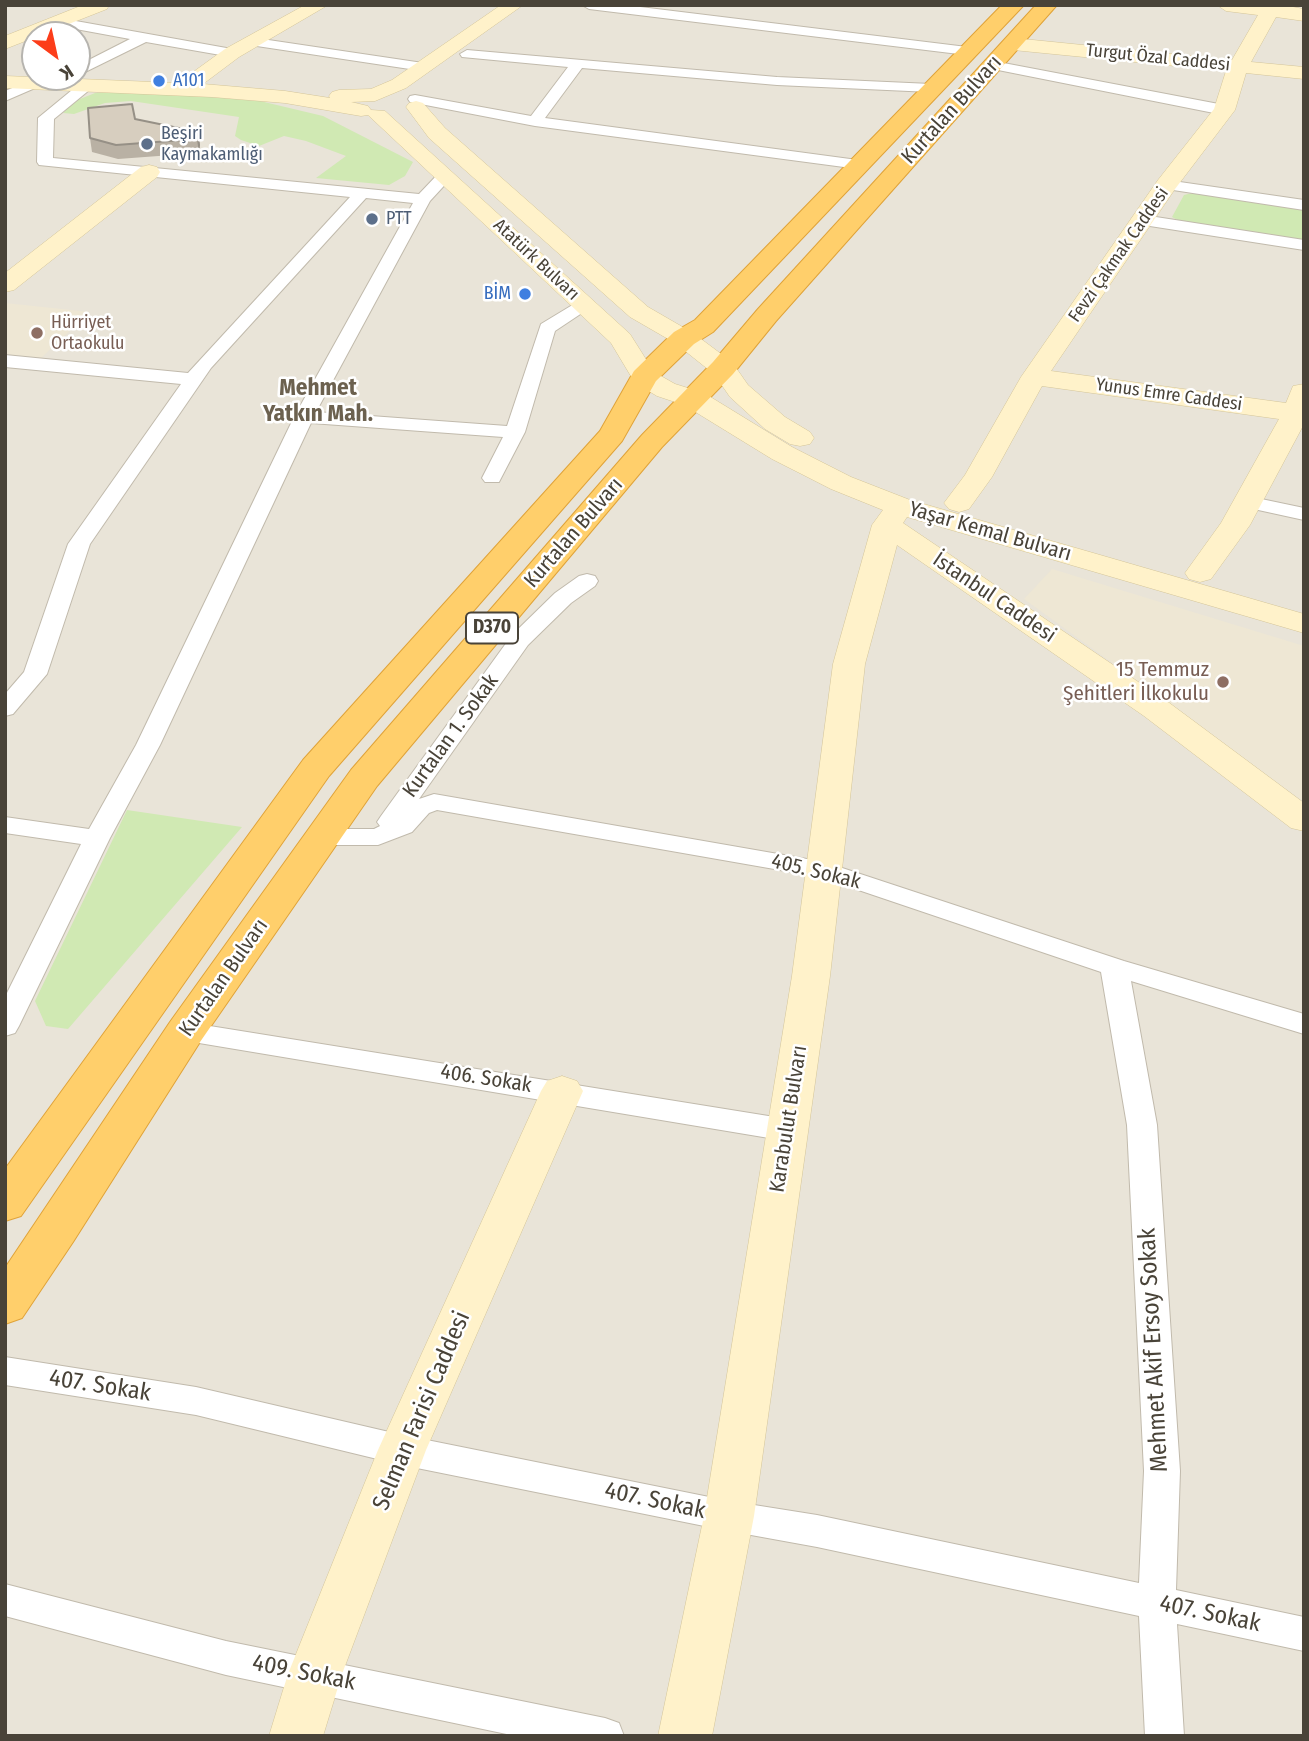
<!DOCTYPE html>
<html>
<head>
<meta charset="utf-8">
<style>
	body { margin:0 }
	#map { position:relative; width:1309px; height:1741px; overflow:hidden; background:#f5f2ea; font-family:"Fira Sans Condensed",sans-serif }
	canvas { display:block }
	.frame { position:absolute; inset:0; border:7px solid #494338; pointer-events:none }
	.north { position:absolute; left:21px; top:21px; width:70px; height:70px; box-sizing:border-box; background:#fff; border:2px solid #b6b4af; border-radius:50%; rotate:147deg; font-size:19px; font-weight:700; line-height:28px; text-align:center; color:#494338 }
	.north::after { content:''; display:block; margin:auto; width:24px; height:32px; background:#fc3d1a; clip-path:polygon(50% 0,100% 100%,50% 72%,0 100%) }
</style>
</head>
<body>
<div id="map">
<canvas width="1309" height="1741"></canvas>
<div class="frame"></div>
<div class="north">K</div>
</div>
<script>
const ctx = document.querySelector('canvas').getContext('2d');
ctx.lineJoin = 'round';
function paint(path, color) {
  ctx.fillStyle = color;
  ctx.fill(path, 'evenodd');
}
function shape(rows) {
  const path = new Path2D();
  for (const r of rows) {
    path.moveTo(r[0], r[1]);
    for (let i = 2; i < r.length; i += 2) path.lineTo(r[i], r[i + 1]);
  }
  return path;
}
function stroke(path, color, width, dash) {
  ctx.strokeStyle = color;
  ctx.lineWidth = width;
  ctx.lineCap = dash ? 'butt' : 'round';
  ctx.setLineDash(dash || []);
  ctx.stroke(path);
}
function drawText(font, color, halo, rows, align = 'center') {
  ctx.font = font + ' "Fira Sans Condensed",sans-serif';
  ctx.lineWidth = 5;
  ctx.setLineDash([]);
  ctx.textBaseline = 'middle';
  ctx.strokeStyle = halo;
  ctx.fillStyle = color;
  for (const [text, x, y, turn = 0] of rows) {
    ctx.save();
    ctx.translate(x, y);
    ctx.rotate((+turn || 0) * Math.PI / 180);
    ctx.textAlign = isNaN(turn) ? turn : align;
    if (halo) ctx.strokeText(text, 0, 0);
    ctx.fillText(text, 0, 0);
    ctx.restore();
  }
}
const residential = shape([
	[5,5,1304,5,1304,1736,5,1736],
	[35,35,77,35,77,77,35,77]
]);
const education = shape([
	[5,303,90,312,41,358,5,354],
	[1052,569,1304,646,1304,802,1024,599]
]);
const green = shape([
	[124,90,260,101,323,116,413,162,405,176,389,185,316,178,346,156,306,141,284,136,259,146,241,140,235,136,239,117,131,101,105,103,74,114,63,113,75,101,95,93],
	[1200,191,1304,208,1304,242,1183,223,1172,217,1184,195],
	[127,810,242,827,68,1029,46,1026,35,1001]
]);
const street = shape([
	[582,5,624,5,967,47,974,51,967,55,589,9,582,5],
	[59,18,232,49,239,53,232,57,146,42,77,76,77,66,130,39,54,25,52,22,59,18],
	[255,38,423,63,430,67,423,71,250,45,248,42,255,38],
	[467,50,777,77,931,84,938,88,931,92,777,85,582,68,545,118,865,161,867,164,859,169,535,126,410,102,408,99,410,96,415,95,531,116,568,67,462,57,460,54,467,50],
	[993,61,1224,105,1232,110,1224,115,988,68,986,65,988,62,993,61],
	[37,78,44,82,42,85,5,101,5,91,37,78],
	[88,80,95,84,93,87,54,119,53,158,419,194,439,173,451,173,453,176,430,201,316,412,507,426,541,324,579,301,585,300,594,305,555,331,525,432,499,482,485,482,482,478,503,437,311,423,160,745,110,838,19,1026,15,1033,5,1036,5,997,81,844,5,833,5,817,89,829,136,745,294,417,413,203,366,198,211,368,90,544,47,674,13,714,5,716,5,694,24,672,68,544,181,384,5,367,5,355,188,373,350,197,39,165,37,162,38,118,83,81,88,80],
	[1166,180,1304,200,1304,210,1160,188,1158,185,1166,180],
	[1143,215,1304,240,1304,250,1137,224,1135,220,1143,215],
	[1247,496,1304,508,1304,520,1240,506,1237,502,1240,498,1247,496],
	[587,574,595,576,598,581,595,586,571,603,528,645,419,799,434,794,824,862,1124,961,1304,1014,1304,1034,1131,981,1157,1125,1180,1471,1176,1590,1304,1617,1304,1651,1177,1624,1184,1736,1145,1736,1139,1616,817,1547,729,1531,402,1465,196,1415,5,1385,5,1357,196,1387,402,1435,729,1501,817,1515,1139,1583,1144,1471,1127,1125,1101,972,820,877,437,810,429,813,412,832,378,845,324,845,315,843,311,837,315,831,324,829,374,829,380,826,377,822,381,816,512,635,555,593,579,576,587,574],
	[185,1022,787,1119,798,1122,802,1130,798,1138,787,1141,175,1039,171,1032,175,1025,185,1022],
	[5,1584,226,1641,605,1718,619,1723,624,1736,516,1736,226,1675,5,1616,5,1584]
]);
const secondary = shape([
	[83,5,109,5,107,9,5,49,5,36,83,5],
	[305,5,328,5,239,57,203,84,285,91,330,98,329,96,332,92,339,90,371,89,392,80,501,5,523,5,406,88,375,101,351,102,368,106,371,110,385,111,630,334,654,372,675,384,704,393,792,447,851,477,910,500,1304,614,1304,633,907,517,903,523,1168,702,1304,803,1304,831,1291,828,1144,716,897,545,865,664,830,976,754,1516,712,1736,658,1736,704,1516,792,976,833,664,872,525,883,510,831,489,772,459,684,405,657,396,635,383,611,343,368,115,361,116,285,103,212,97,5,88,5,76,178,83,225,49,305,5],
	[1217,5,1282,5,1304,9,1304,21,1276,17,1251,62,1304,67,1304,79,1246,73,1235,110,1175,189,1051,371,1286,403,1293,386,1304,384,1304,424,1250,525,1211,579,1200,582,1189,579,1185,573,1221,523,1279,419,1042,386,992,477,969,509,959,512,949,509,944,503,965,475,1021,377,1158,180,1214,109,1226,71,1013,50,1003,44,1013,38,1232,60,1258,15,1226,11,1217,5],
	[416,101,423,103,445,128,648,307,693,333,732,362,748,385,785,417,810,432,814,438,810,444,800,446,790,444,765,429,730,397,714,374,675,343,630,317,429,138,406,107,409,103,416,101],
	[149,165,157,167,160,172,157,177,14,290,5,292,5,273,141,167,149,165],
	[562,1076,577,1081,583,1091,426,1450,342,1674,323,1736,269,1736,288,1674,378,1450,541,1091,547,1081,562,1076]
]);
const highway = shape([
	[1002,5,1024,5,713,332,694,344,656,381,622,441,329,776,21,1216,5,1221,5,1169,303,760,600,431,634,371,674,332,695,320,1002,5],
	[1036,5,1057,5,776,321,733,374,662,447,377,786,200,1042,73,1242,22,1318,5,1324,5,1268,170,1022,351,770,642,435,713,362,758,309,1036,5]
]);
const wall = shape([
	[135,119,198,132,200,145,199,153,118,159,92,152,90,138]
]);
const shadedWall = shape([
	[198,132,200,145,199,153,197,139]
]);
const building = shape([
	[132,104,135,119,198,132,197,139,116,145,90,138,88,108,132,104]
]);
const markers = [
	[159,81,7,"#3f7fe0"],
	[147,144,7,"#5c6f8a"],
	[372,219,7,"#5c6f8a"],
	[525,294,7,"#3f7fe0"],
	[37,333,7,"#8d6e63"],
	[1223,682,7,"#8d6e63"]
];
const farStreetnames = [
	["Turgut Özal Caddesi",1158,58,6],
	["Fevzi Çakmak Caddesi",1119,255,-55],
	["Atatürk Bulvarı",536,260,43],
	["Yunus Emre Caddesi",1169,395,8]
];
const farShopnames = [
	["A101",173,81],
	["BİM",511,294,"right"]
];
const farServicenames = [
	["Beşiri",161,134],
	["Kaymakamlığı",161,155],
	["PTT",386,219]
];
const farEducationnames = [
	["Hürriyet",51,323],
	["Ortaokulu",51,344]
];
const shields = [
	[492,628,52]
];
const shieldNames = [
	["D370",492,628]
];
const streetNames = [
	["Kurtalan Bulvarı",952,110,-48],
	["Yaşar Kemal Bulvarı",990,532,16],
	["Kurtalan Bulvarı",574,533,-49],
	["İstanbul Caddesi",994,598,34],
	["Kurtalan 1. Sokak",451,736,-54],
	["405. Sokak",816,872,14],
	["Kurtalan Bulvarı",224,978,-55],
	["406. Sokak",486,1079,9],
	["Karabulut Bulvarı",789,1119,-81]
];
const educationNames = [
	["15 Temmuz",1209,670],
	["Şehitleri İlkokulu",1209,694]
];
const farDistrictnames = [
	["Mehmet",318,389],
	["Yatkın Mah.",318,415]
];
const nearStreetnames = [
	["Mehmet Akif Ersoy Sokak",1154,1350,-93],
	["407. Sokak",100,1386,9],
	["Selman Farisi Caddesi",422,1411,-67],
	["407. Sokak",655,1501,12],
	["407. Sokak",1210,1614,12],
	["409. Sokak",304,1673,11]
];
paint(residential, '#e9e4d8');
paint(education, '#eee7d4');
paint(green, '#d0e9b3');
stroke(street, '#c1baac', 2);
stroke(secondary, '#d5c69a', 1);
stroke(highway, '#e0a339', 2);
paint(street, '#fff');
paint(secondary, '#fff2ca');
paint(highway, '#ffcf6b');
paint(wall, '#b9b1a4');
paint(shadedWall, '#969086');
paint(building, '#d7cebf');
stroke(building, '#969086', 2);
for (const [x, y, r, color] of markers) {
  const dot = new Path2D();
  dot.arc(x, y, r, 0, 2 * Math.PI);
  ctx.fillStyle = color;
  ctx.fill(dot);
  stroke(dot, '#fff', 2.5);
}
drawText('18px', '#494338', '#fff', farStreetnames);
drawText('18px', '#366cbe', '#fff', farShopnames, 'left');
drawText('18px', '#4e5e75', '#fff', farServicenames, 'left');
drawText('18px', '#785e54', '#fff', farEducationnames, 'left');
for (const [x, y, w] of shields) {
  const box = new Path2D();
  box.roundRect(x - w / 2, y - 15.5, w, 31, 5);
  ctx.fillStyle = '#fff';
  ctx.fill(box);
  stroke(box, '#494338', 2);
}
drawText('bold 19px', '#494338', null, shieldNames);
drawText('21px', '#494338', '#fff', streetNames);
drawText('21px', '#785e54', '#fff', educationNames, 'right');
drawText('bold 23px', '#6c614f', '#fff', farDistrictnames);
drawText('24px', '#494338', '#fff', nearStreetnames);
</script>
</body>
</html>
